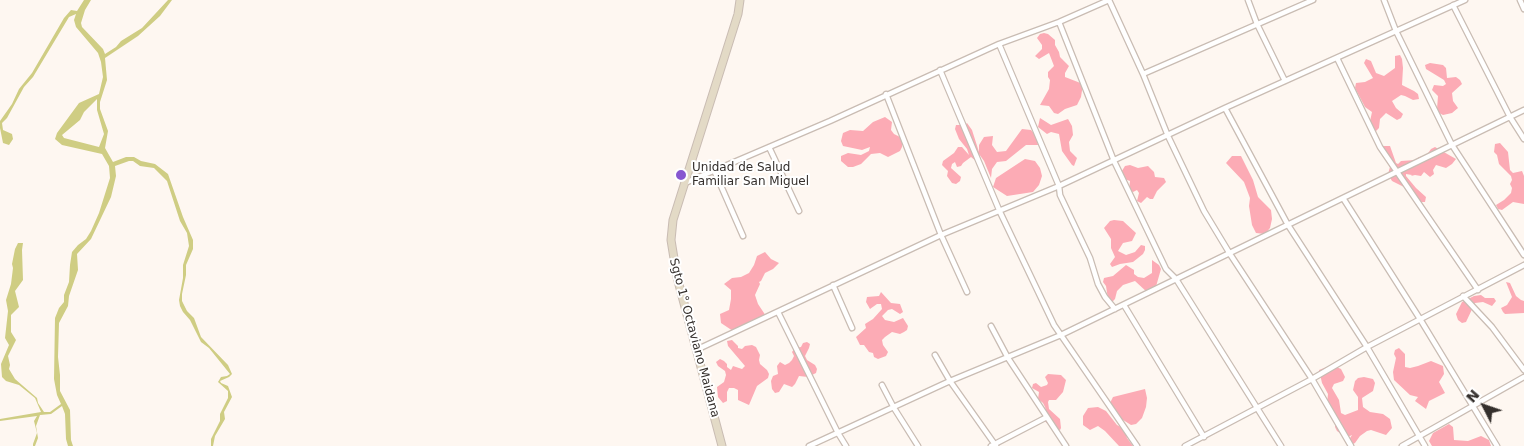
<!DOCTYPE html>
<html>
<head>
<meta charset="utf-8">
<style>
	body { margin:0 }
	#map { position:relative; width:1524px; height:446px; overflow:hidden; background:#fef7f1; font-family:"DejaVu Sans",sans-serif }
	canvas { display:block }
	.north { position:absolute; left:1459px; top:381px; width:50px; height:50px; -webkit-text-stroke:4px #fff; paint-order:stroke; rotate:311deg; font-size:14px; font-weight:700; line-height:20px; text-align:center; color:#342f2c }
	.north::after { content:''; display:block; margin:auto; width:18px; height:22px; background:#342f2c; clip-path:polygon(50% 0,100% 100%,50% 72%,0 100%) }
</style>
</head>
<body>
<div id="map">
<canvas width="1524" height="446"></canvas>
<div class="north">N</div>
</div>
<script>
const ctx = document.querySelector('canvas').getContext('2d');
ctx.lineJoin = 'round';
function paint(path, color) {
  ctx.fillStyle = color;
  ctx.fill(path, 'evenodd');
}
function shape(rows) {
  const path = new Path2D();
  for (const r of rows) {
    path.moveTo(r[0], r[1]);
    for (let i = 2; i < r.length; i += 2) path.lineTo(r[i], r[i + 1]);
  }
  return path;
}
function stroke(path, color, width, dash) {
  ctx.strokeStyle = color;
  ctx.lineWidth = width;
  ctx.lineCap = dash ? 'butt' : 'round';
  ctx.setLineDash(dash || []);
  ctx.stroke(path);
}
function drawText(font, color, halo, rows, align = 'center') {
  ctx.font = font + ' "DejaVu Sans",sans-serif';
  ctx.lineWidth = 4;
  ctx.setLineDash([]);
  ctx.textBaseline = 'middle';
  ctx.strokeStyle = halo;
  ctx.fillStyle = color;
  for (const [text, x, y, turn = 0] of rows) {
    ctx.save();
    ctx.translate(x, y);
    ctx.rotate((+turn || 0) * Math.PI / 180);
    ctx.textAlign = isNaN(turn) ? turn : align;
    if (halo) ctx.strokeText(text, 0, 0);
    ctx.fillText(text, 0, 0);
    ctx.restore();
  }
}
const forest = shape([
	[1044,33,1048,34,1055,40,1055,45,1059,52,1060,57,1069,66,1065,73,1065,77,1083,84,1081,97,1077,105,1065,109,1058,114,1054,113,1049,106,1040,105,1049,89,1050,80,1048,77,1048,72,1054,66,1049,53,1039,59,1035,56,1042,49,1042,45,1037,38,1040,34],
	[1400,55,1402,59,1403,68,1402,85,1414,91,1418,94,1419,99,1413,100,1405,96,1401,95,1392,101,1396,108,1403,114,1401,118,1397,120,1386,113,1380,119,1379,128,1376,131,1372,130,1369,126,1372,112,1365,107,1355,88,1356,83,1365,82,1373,78,1364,63,1366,59,1371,61,1376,73,1384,76,1395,68,1395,56],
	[1430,63,1443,65,1446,68,1447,78,1456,77,1460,80,1462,84,1452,93,1453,101,1458,108,1452,113,1443,115,1439,113,1437,109,1438,96,1432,90,1434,85,1443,86,1446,84,1444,80,1426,69,1425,65],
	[885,117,892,122,891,130,894,134,902,138,902,147,900,151,888,157,880,153,871,154,861,164,853,167,848,167,841,161,841,156,848,153,861,155,869,151,870,147,862,150,843,146,841,141,843,133,850,130,863,131,873,122],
	[1040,118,1051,125,1068,119,1072,126,1073,135,1069,142,1070,151,1077,158,1074,166,1072,165,1062,151,1059,134,1051,132,1047,134,1038,127],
	[967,123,972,130,979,152,979,145,984,137,993,136,992,145,997,152,1006,151,1022,129,1031,130,1037,137,1038,145,1026,145,1006,161,997,162,992,169,991,178,984,161,979,154,981,160,977,162,971,157,963,163,961,166,957,167,955,162,952,164,951,168,961,177,960,181,956,184,952,183,947,176,948,171,942,165,943,161,954,153,958,147,962,147,969,155,967,149,959,139,955,129,956,125,965,125],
	[1500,143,1508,152,1510,170,1513,173,1522,171,1524,176,1524,204,1513,202,1502,210,1498,209,1496,205,1504,200,1511,193,1512,188,1510,184,1512,180,1511,176,1499,164,1497,155,1494,152,1495,144],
	[1383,146,1390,146,1396,163,1398,164,1401,161,1415,160,1419,157,1426,156,1431,149,1435,147,1456,159,1452,164,1446,168,1436,165,1433,170,1434,174,1430,177,1424,172,1421,176,1415,175,1411,176,1412,175,1406,174,1406,176,1416,188,1426,197,1425,202,1421,202,1412,196,1404,187,1392,181,1388,174,1390,167,1385,159],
	[1232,156,1241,156,1253,180,1258,197,1271,210,1272,219,1270,228,1265,234,1256,233,1252,225,1249,206,1250,198,1244,182,1226,163],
	[1025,159,1035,161,1040,168,1042,176,1039,185,1033,192,1007,196,993,187,996,178],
	[1130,165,1138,168,1148,166,1154,172,1155,177,1164,178,1166,182,1157,191,1153,199,1150,199,1147,197,1141,203,1137,201,1139,193,1137,190,1133,192,1129,190,1130,181,1122,178,1120,174,1125,166],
	[1114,220,1123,221,1136,233,1132,241,1123,243,1118,251,1126,255,1135,252,1141,245,1145,246,1145,250,1143,254,1133,262,1120,264,1112,267,1110,264,1115,257,1111,248,1111,239,1104,228,1110,221],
	[765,252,771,259,779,263,773,269,765,273,761,281,759,282,760,284,755,295,758,304,768,319,752,327,743,328,736,333,721,323,720,314,729,310,731,299,731,290,724,284,732,278,741,277,749,273,754,265,757,256],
	[1152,260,1159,265,1161,269,1155,290,1148,293,1135,281,1123,285,1117,291,1115,299,1112,302,1108,299,1106,286,1103,282,1104,278,1113,276,1126,265,1134,270,1134,274,1138,277,1144,278,1152,273],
	[1506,282,1510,283,1516,296,1521,300,1524,301,1524,313,1505,314,1503,312,1501,308,1507,305,1512,297],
	[881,292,891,303,900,304,903,312,900,314,892,309,888,310,882,316,885,320,894,322,903,318,908,326,907,330,904,332,900,334,892,332,885,337,882,340,883,345,888,352,886,356,878,359,874,357,873,353,869,352,864,345,860,345,856,337,866,328,865,324,873,319,882,309,881,304,877,304,870,309,866,302,867,297,879,296],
	[1481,295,1485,298,1494,298,1496,301,1492,306,1483,302,1475,303,1466,322,1462,323,1458,320,1456,314,1462,302,1474,296],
	[732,340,738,346,738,348,742,349,745,346,752,345,756,347,760,355,759,360,760,364,767,370,769,374,768,378,757,386,749,405,738,400,738,390,734,388,729,388,727,392,727,401,723,403,718,397,717,387,724,382,726,375,725,371,718,366,716,362,720,359,724,361,727,364,727,367,731,370,733,366,742,369,745,366,728,346,727,341],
	[807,342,810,344,809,348,805,356,807,360,815,365,817,369,816,373,808,377,799,376,795,384,792,387,784,384,779,392,775,393,772,389,771,381,773,376,778,374,777,366,780,362,785,365,789,363,792,360,794,356,792,352,795,348,801,347,803,343],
	[1399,348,1405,354,1405,367,1410,368,1418,366,1431,361,1443,366,1444,374,1439,382,1445,393,1429,401,1426,409,1415,401,1418,397,1410,395,1394,380,1393,372,1396,358,1394,354,1395,350],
	[1332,365,1341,369,1345,377,1343,381,1334,384,1332,388,1339,400,1341,413,1345,415,1358,410,1358,397,1353,390,1355,381,1358,378,1364,377,1373,379,1375,383,1373,391,1362,398,1363,407,1370,412,1383,414,1390,419,1392,428,1386,435,1371,430,1367,431,1360,436,1355,443,1351,445,1348,441,1352,435,1348,437,1344,436,1337,431,1335,427,1335,419,1327,404,1328,394,1322,383,1320,374,1319,370],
	[1048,374,1061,375,1066,380,1063,392,1056,400,1049,400,1048,402,1049,409,1060,419,1061,428,1060,430,1054,429,1042,419,1042,414,1046,411,1045,407,1043,403,1038,399,1039,392,1032,388,1033,384,1036,383,1041,387,1047,385,1048,383,1045,377],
	[1145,389,1147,398,1146,407,1142,418,1136,424,1131,425,1120,418,1110,406,1111,401,1113,397],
	[1098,407,1106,411,1117,425,1125,429,1127,438,1133,446,1119,446,1105,431,1098,426,1090,430,1083,425,1083,416,1088,408],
	[1449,424,1453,427,1454,440,1468,441,1481,436,1489,440,1491,446,1432,446,1429,441,1433,433]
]);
const water = shape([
	[84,0,91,0,85,10,81,23,82,27,103,49,105,54,116,47,121,41,142,28,168,0,172,0,160,16,138,36,105,58,107,80,100,102,100,109,108,131,105,148,113,162,126,157,134,157,141,161,155,164,168,174,183,217,193,240,193,249,186,265,186,275,182,294,182,301,187,311,194,318,201,337,228,365,232,374,229,377,220,381,221,383,228,386,232,397,224,412,225,419,215,436,213,446,211,446,211,439,220,421,220,414,228,398,228,391,218,382,221,377,227,376,230,374,209,348,201,342,190,320,183,312,180,306,179,300,183,278,183,265,189,246,187,233,180,221,167,181,154,168,140,166,133,161,129,161,115,166,116,176,111,197,91,239,77,254,78,270,69,296,68,306,59,323,58,357,60,375,60,391,70,410,71,440,73,446,68,446,66,439,65,414,62,406,51,414,40,415,36,426,38,438,35,446,33,446,33,444,37,433,34,421,37,416,0,421,0,419,41,412,35,398,19,385,6,381,2,377,1,364,9,345,5,338,8,311,6,300,11,284,13,268,12,264,15,249,18,243,23,243,22,250,23,280,15,291,19,307,11,315,11,332,16,340,8,356,10,365,9,369,15,379,37,398,38,403,44,412,50,412,61,404,57,395,54,379,55,318,59,308,64,302,64,295,69,282,70,265,72,252,78,245,86,239,91,231,99,213,110,178,109,166,102,154,62,145,55,139,57,133,79,103,99,94,103,77,101,62,98,53,76,27,74,20,76,14,69,17,33,77,24,87,7,118,2,123,3,130,12,134,13,139,9,145,3,143,0,128,0,121,12,104,19,89,32,73,64,18,71,10,77,11],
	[97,99,97,110,104,134,99,147,64,138,62,135,80,120,84,112]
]);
const minor = shape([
	[1248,0,1257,24,1285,81],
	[1384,0,1396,31,1452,145,1524,255],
	[1520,0,1524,9],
	[1453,5,1510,117,1524,139],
	[1059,22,1114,161,1166,269,1176,279,1281,446],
	[999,44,1059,186,1060,195,1090,258,1098,284,1105,297,1115,309],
	[1337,58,1380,147,1478,290],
	[940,70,1000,212,1054,325,1137,446],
	[1143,74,1313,0],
	[886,94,941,235,967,292],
	[1225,108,1288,225,1367,347,1425,446],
	[769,147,799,211],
	[714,170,743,236],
	[685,183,830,121,999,44,1059,22,1109,0,1143,74,1168,136,1204,211,1230,254,1312,379,1351,446],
	[1343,198,1420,319,1497,446],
	[833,285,852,328],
	[1463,296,1492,327,1524,370],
	[1124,305,1204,437],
	[778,312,838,433,846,446],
	[991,326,1008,358,1066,446],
	[696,350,941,235,1059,186,1225,108,1465,0],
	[935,355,950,381,996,446],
	[882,385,894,408,918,446],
	[809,446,950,381,1061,335,1524,110],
	[991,446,1047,417],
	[1185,446,1312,379,1367,347,1524,265],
	[1402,446,1524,377]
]);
const secondary = shape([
	[722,446,677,277,671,240,673,220,738,14,740,0]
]);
const markers = [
	[681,175,6,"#8757d0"]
];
const poiNames = [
	["Unidad de Salud",692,168],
	["Familiar San Miguel",692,182]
];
const streetNames = [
	["Sgto 1° Octaviano Maidana",694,338,75]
];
paint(forest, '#fcabb5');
paint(water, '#cfcd83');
stroke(minor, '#c9bcb3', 7);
stroke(secondary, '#c9bcb3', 9);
stroke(minor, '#fff', 4.5);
stroke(secondary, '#e3dac6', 7);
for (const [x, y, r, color] of markers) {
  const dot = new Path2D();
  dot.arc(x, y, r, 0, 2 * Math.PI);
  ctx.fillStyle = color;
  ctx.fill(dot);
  stroke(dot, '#fff', 2);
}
drawText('12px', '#342f2c', '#fff', poiNames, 'left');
drawText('12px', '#342f2c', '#fff', streetNames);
</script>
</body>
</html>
